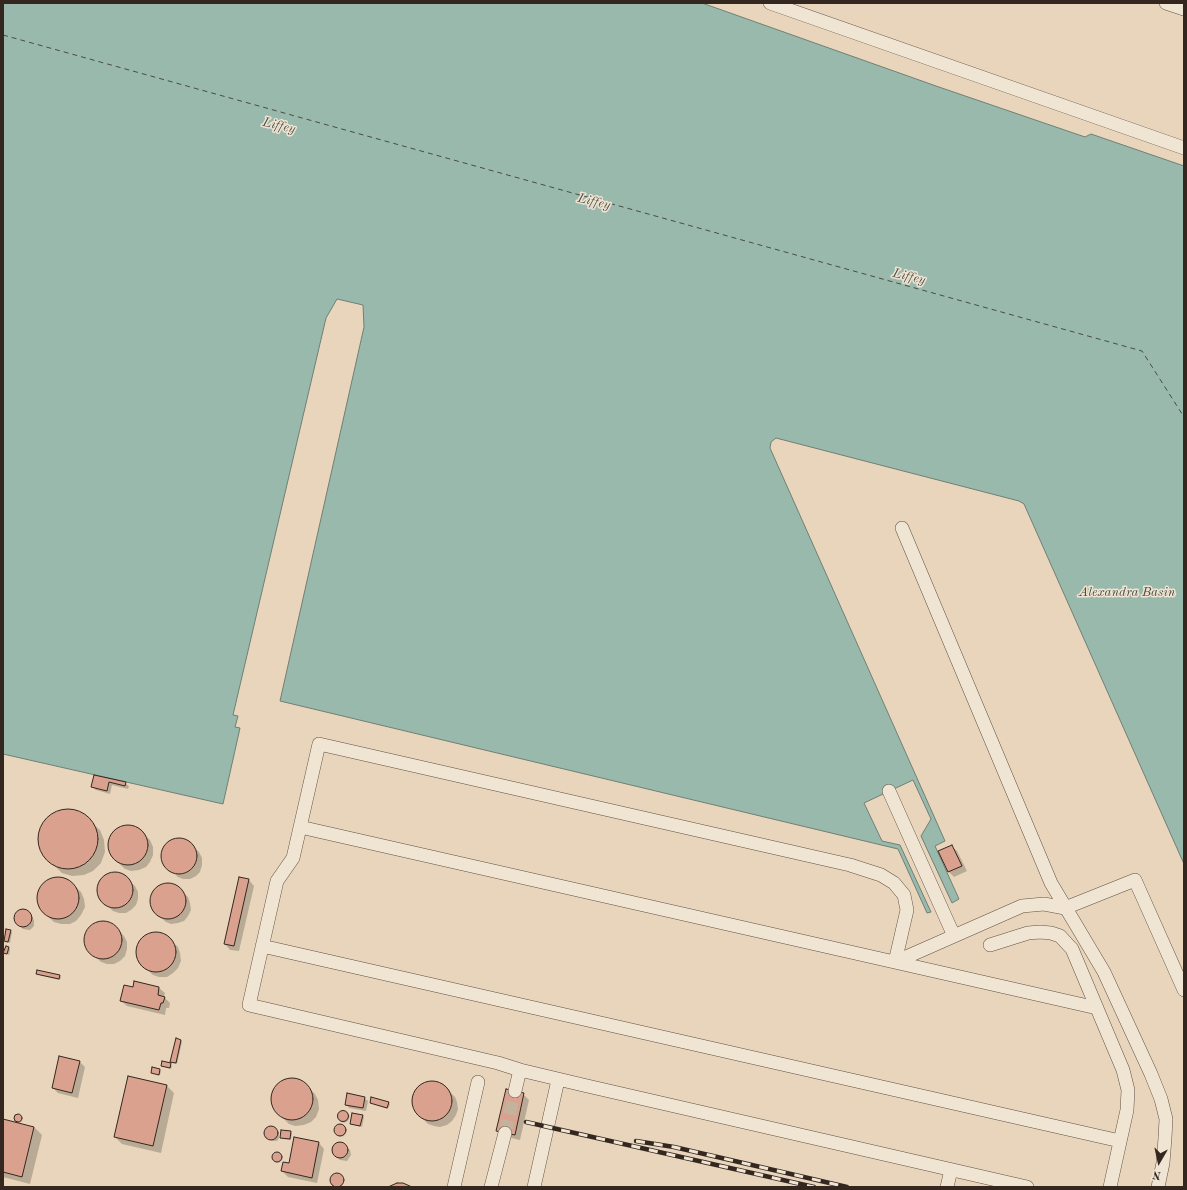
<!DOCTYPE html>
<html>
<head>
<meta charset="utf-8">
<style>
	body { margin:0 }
	#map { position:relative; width:1187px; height:1190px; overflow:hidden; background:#e8d5bb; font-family:"Old Standard TT",serif }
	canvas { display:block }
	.frame { position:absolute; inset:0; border:4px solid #33271f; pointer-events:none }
	.north { position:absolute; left:1139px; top:1142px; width:40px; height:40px; -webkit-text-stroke:3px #f0e4d3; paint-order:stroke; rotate:189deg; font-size:11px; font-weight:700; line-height:16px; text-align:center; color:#33271f }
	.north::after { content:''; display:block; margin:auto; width:14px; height:18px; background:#33271f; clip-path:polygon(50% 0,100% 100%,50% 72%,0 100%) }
</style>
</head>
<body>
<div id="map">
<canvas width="1187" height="1190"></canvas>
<div class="frame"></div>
<div class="north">N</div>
</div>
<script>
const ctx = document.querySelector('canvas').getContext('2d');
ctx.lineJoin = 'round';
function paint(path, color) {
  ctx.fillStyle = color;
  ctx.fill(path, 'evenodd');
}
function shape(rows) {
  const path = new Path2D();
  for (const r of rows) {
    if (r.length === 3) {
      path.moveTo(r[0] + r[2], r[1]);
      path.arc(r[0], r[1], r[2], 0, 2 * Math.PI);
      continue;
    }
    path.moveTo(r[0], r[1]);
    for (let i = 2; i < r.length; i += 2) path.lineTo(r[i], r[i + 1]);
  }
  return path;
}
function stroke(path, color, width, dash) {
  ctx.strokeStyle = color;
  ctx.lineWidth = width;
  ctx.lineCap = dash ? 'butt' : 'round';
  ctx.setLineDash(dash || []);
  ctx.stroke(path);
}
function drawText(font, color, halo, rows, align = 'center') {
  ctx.font = font + ' "Old Standard TT",serif';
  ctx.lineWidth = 3;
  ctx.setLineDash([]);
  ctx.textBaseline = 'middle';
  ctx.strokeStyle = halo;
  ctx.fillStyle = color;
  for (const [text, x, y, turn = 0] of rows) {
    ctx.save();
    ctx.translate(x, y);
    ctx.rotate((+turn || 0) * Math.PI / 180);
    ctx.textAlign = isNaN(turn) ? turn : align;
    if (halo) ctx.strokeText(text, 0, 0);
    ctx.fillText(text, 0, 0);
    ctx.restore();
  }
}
const water = shape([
	[3,3,702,3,936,86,1085,137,1091,134,1184,166,1184,864,1024,504,1019,501,776,438,771,442,770,448,945,841,935,846,959,899,952,903,921,836,931,819,913,780,864,803,882,841,900,845,931,912,927,913,898,849,280,701,364,327,363,305,337,299,326,318,233,715,238,716,235,727,240,728,223,804,3,754,3,3]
]);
const shadow = shape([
	[95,776,125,783,129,786,128,789,112,785,110,794,96,790,92,787],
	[62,811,72,811,83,815,100,830,104,840,105,852,101,863,93,871,84,875,72,876,62,873,44,856,40,845,39,834,43,825,51,816],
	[131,826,138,829,144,834,150,840,153,847,153,855,150,862,146,867,139,870,131,871,125,869,112,857,109,849,109,842,111,836,117,830,124,827],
	[176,839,182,839,188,842,199,852,202,858,202,865,200,872,196,876,190,879,183,879,178,877,166,866,163,860,163,853,165,848,169,842],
	[951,846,957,851,967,871,954,877,949,872],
	[111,873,118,873,124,876,135,886,138,892,138,899,136,905,131,910,126,913,119,913,113,911,101,900,98,894,98,887,100,882,105,876],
	[61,877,69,880,81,892,84,899,85,907,81,915,76,921,70,924,61,924,54,922,41,910,38,902,37,894,40,888,46,881,53,878],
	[249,880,254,886,239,951,230,950,225,944],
	[164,884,171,884,177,886,188,897,190,903,191,910,188,916,184,921,178,923,171,924,166,922,154,911,151,904,151,898,153,892,158,887],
	[21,911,28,913,34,920,34,926,30,930,23,929,17,923,16,916],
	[106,922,113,925,124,936,127,942,127,949,125,956,120,961,114,964,107,964,101,962,89,950,86,944,85,937,88,931,93,925,99,923],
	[10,931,12,932,10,943,6,942,5,941],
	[152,933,159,933,166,936,178,947,180,953,181,961,178,968,173,973,167,977,159,977,153,975,140,963,137,956,137,949,139,942,145,936],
	[9,948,10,949,9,955,5,953],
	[37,974,59,975,61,977,60,980,39,975],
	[133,988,159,988,165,993,164,997,170,1003,169,1008,166,1008,165,1015,127,1006,121,1001],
	[181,1041,182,1042,177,1064,173,1063,171,1062],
	[79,1061,85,1067,78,1098,58,1093,53,1088],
	[170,1064,172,1066,171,1069,162,1066],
	[160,1070,161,1071,160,1075,152,1072],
	[296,1079,303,1082,315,1094,318,1100,319,1109,316,1117,311,1122,304,1125,295,1126,289,1124,276,1111,272,1104,272,1096,274,1089,280,1083,288,1080],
	[427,1082,433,1082,444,1086,455,1097,457,1102,458,1109,456,1115,452,1121,447,1125,440,1127,434,1126,428,1124,417,1113,413,1107,412,1101,413,1095,416,1089],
	[167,1086,174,1093,161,1153,122,1144,115,1137],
	[523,1094,529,1100,520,1140,503,1136,497,1130],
	[364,1098,368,1101,366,1111,349,1108,346,1104],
	[371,1103,388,1103,390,1104,388,1109],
	[344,1117,5.5],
	[19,1119,3.5],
	[362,1116,364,1117,362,1127,351,1124],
	[3,1120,34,1127,42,1135,30,1184,3,1177],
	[341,1131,5.5],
	[274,1127,279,1132,279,1138,277,1141,273,1141,267,1138,265,1131,268,1128],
	[290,1132,292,1133,291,1140,283,1139,281,1137],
	[295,1138,319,1143,324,1149,317,1183,288,1177,282,1171,290,1165],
	[342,1143,350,1150,351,1155,347,1161,340,1160,333,1153,332,1148,335,1144],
	[278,1158,4.5],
	[338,1181,6]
]);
const ferry = shape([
	[3,35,1142,351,1184,417]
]);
const building = shape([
	[94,775,126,782,125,786,109,782,107,791,91,787,94,775],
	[68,839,30],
	[128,845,20],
	[179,856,18],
	[952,845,962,866,948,872,938,851,952,845],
	[115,890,18],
	[58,898,21],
	[239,877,249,879,234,946,224,944,239,877],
	[168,901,18],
	[23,918,9],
	[103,940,19],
	[6,929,11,930,8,942,4,941,6,929],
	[156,952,20],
	[6,946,9,947,7,954,3,953,6,946],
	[37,970,60,975,59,979,36,974,37,970],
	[134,981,159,987,158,995,165,997,163,1003,161,1003,159,1010,120,1001,124,985,133,987,134,981],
	[176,1038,181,1040,176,1063,170,1062,176,1038],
	[59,1056,80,1061,72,1093,52,1088,59,1056],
	[162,1061,171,1063,170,1068,161,1066,162,1061],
	[152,1067,160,1069,159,1075,151,1073,152,1067],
	[128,1076,167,1085,153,1146,114,1137,128,1076],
	[292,1099,21],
	[432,1101,20],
	[506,1089,524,1093,515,1135,496,1131,506,1089],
	[347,1093,365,1097,363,1108,345,1105,347,1093],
	[371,1097,389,1102,387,1108,370,1103,371,1097],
	[343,1116,5.5],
	[352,1113,363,1115,360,1126,350,1124,352,1113],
	[18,1118,4],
	[3,1119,34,1127,22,1177,3,1172,3,1119],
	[340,1130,6],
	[271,1133,7],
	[281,1130,291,1131,290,1139,280,1138,281,1130],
	[294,1137,319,1142,312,1178,281,1171,283,1162,289,1163,294,1137],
	[340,1150,8],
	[277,1157,5],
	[337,1180,7],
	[397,1183,403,1183,412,1187,388,1187,397,1183]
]);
const minorTunnel = shape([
	[505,1133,515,1091]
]);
const minor = shape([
	[770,3,1184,148],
	[1166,3,1184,9],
	[902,528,1051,883,1104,972,1151,1074,1161,1099,1166,1119,1165,1138,1163,1163,1158,1187],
	[889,791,954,936],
	[300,827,1097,1008],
	[990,945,1028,933,1040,932,1051,933,1060,936,1072,949,1123,1070,1128,1090,1127,1110,1110,1187],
	[262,946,1120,1141],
	[895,962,907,910,904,895,894,883,881,875,850,865,319,744,293,858,277,881,249,1005,498,1063,520,1070,583,1085,1027,1187],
	[895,962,1022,906,1044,904,1065,908,1135,880,1184,990],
	[515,1091,520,1070],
	[454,1187,478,1082],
	[491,1187,505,1133],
	[534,1187,558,1080],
	[947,1187,951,1170]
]);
const rail = shape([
	[526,1122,814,1187],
	[636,1141,674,1147,847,1187]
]);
const waterNames = [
	["Liffey",279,126,13],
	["Liffey",594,202,13],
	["Liffey",909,277,13],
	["Alexandra Basin",1127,593]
];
paint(water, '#98b9ac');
stroke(water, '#707f74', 1);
paint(shadow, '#0003');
stroke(ferry, '#4c4c42', 1, [5, 4]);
paint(building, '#daa18f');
stroke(building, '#33271f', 1);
stroke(minorTunnel, '#c4b29c', 13, [13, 6]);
stroke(minor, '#605246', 14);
stroke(minor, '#f0e4d3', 13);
stroke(rail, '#33271f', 4.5);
stroke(rail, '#f0e4d3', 3, [9]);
drawText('italic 13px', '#4c4c42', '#f0e4d3', waterNames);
</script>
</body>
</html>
